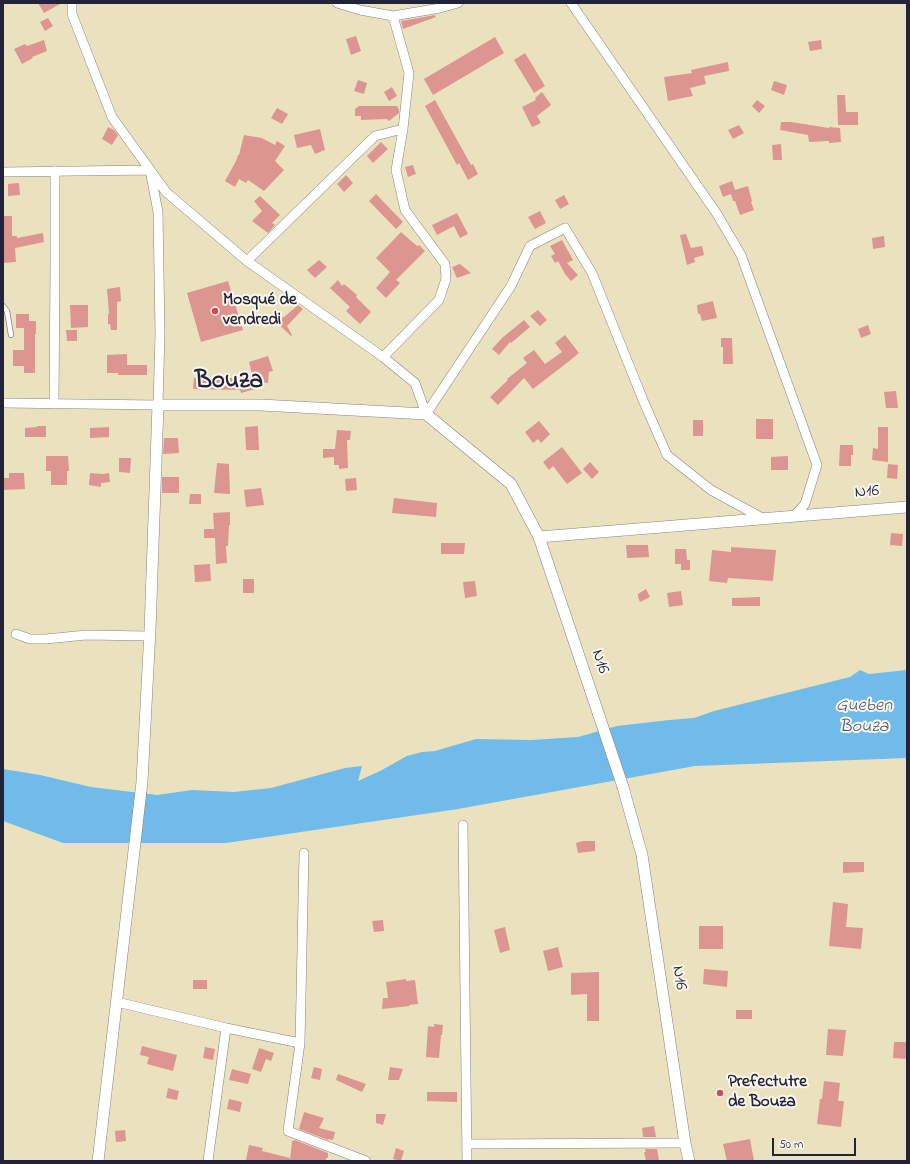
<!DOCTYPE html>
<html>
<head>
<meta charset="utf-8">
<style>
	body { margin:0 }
	#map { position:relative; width:910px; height:1164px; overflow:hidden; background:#eae2bf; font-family:"Indie Flower",sans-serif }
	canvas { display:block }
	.frame { position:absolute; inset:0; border:4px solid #22223b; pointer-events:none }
	.scale { position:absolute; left:772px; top:1138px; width:84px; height:18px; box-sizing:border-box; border:2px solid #22223b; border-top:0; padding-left:5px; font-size:12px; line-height:14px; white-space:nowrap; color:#22223b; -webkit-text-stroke:3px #fbf7ec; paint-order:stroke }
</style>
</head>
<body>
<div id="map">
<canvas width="910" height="1164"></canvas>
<div class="frame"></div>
<div class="scale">50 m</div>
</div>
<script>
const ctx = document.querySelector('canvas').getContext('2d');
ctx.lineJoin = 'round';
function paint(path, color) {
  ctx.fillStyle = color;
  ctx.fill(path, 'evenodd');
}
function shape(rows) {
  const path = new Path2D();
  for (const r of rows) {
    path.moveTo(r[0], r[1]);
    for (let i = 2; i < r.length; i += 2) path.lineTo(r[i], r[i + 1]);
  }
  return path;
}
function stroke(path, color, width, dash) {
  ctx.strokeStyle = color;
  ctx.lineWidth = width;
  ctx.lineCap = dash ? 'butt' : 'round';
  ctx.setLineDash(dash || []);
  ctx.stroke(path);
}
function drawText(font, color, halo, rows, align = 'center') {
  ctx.font = font + ' "Indie Flower",sans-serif';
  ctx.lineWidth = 4;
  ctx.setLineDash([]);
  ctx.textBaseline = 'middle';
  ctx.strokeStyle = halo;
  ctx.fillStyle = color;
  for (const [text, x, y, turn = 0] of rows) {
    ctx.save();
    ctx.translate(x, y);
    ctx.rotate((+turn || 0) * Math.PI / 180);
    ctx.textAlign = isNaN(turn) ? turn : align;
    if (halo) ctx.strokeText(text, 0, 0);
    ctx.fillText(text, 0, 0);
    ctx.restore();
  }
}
const water = shape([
	[860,670,869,674,907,670,907,758,695,766,458,809,226,843,63,843,3,821,3,769,40,775,91,787,157,795,192,790,234,792,271,788,345,768,362,766,358,781,380,771,407,756,422,752,435,751,476,739,531,740,578,737,617,726,669,720,694,718,714,711,850,677]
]);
const building = shape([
	[38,3,62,3,44,13],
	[435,15,436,17,403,29,401,21],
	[48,18,53,26,45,31,40,22],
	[356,36,361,51,351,55,346,39],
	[495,37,504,53,433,95,424,79],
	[44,40,47,51,32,57,33,58,22,64,14,49,25,44,27,46],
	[821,40,822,49,810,51,808,42],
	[525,53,545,86,534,93,514,60],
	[728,62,729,71,704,76,706,84,690,88,693,96,668,101,664,77,692,73,691,70],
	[358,80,367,83,364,94,354,91],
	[774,81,787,85,784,95,771,90],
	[392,87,397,96,389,101,384,92],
	[542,92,551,105,537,116,541,123,532,127,522,107,536,100,535,98],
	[837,95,845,95,846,112,858,112,858,125,838,125],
	[435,100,471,165,473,164,478,174,468,180,459,163,457,165,425,106],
	[757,100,765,106,759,113,752,106],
	[359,106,397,106,399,110,399,113,389,121,387,119,361,120,361,116,355,116,355,109],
	[277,108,288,114,282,124,271,118],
	[781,122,791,122,829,128,829,127,840,128,841,142,829,143,829,141,809,142,808,135,780,130],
	[739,125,744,133,733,139,728,130],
	[108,127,114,130,118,135,112,145,102,139],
	[320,129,325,150,315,154,311,145,297,148,294,135],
	[244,135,262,138,275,145,277,141,285,146,275,161,284,170,264,191,248,180,246,183,239,179,235,187,225,181,236,161,238,155,239,155],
	[381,142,388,149,373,163,367,156],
	[781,144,782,160,773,160,772,145],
	[413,165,416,174,408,177,405,167],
	[346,175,353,183,344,192,337,184],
	[732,181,735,190,748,186,752,201,751,202,754,210,740,215,735,201,733,201,731,194,723,197,719,186],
	[19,183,20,195,8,196,8,184],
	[376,194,403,222,396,229,369,201],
	[564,195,569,204,560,209,555,200],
	[260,196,280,215,272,223,275,225,268,233,252,221,262,211,254,201],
	[540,211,546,223,535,229,528,217],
	[457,213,468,234,460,238,454,226,437,235,432,225],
	[3,216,12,216,12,236,17,236,17,238,43,233,44,242,15,248,16,262,3,263],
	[401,232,417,246,419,245,425,251,396,280,400,283,386,298,376,288,390,272,376,258],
	[686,234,691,248,702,246,704,255,694,258,695,262,687,265,680,235],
	[884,236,885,247,873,249,872,238],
	[562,240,573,260,567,263,578,275,571,281,565,274,558,261,555,263,551,256,555,254,550,246],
	[319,260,327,267,315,278,307,270],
	[460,264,471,273,457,278,452,267],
	[338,280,342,286,344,284,357,295,356,297,371,312,360,324,346,311,350,307,330,288],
	[228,281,243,330,201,342,187,293],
	[120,287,121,301,117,302,117,330,111,330,110,324,108,324,108,314,109,314,107,289],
	[713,301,717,318,702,321,700,314,698,314,697,305],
	[70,305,88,305,88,327,71,328],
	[298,305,303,309,287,326,292,335,291,336,272,318,279,311,283,318],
	[538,310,547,320,540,326,530,316],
	[16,314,29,314,29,321,36,321,36,334,35,334,35,373,24,373,24,366,13,366,13,350,24,350,24,328,16,328],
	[524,320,530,327,511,343,510,342,499,355,492,349,502,338],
	[868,325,871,334,861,338,858,329],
	[66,330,77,330,77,341,67,341],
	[565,335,579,353,568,362,533,389,524,378,498,405,490,397,508,380,507,379,527,363,523,358,534,350,545,364,562,352,555,343],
	[721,338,732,338,733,364,723,364,723,347,721,347],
	[127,354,127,365,147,365,147,375,118,375,118,373,107,373,107,355],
	[268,356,273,371,269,372,268,383,253,382,255,389,241,393,240,390,193,389,194,378,205,379,205,378,238,378,252,374,249,362],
	[896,391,898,408,886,408,884,392],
	[756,419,773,419,773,439,756,439],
	[693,420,703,420,703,436,693,436],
	[539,421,550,434,541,443,538,439,533,443,525,432],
	[37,426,46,426,46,437,25,437,25,428,37,427],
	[258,426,259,450,246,450,245,427],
	[109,427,109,437,90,438,90,428],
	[878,427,888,427,888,462,872,460,873,448,878,449],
	[337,430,351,431,350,440,347,440,348,468,339,469,339,465,334,465,334,457,323,458,323,449,335,449],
	[164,438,178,438,179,453,163,454],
	[840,445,853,445,853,455,851,455,851,466,839,466],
	[562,447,582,473,567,484,553,466,549,470,543,462],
	[46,456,68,456,69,471,67,471,67,485,51,485,51,471,46,471],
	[788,456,788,470,771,470,771,457],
	[119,458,131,458,130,473,119,472],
	[590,462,599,472,592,479,583,469],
	[217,463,229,464,230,494,214,493],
	[888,464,898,465,897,479,887,478],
	[9,473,24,473,25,489,3,490,3,478,9,478],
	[90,473,103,474,109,473,110,482,101,483,101,487,89,485],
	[162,477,179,477,179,493,162,493],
	[356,478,357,490,346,491,345,479],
	[261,488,264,505,246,507,244,490],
	[190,494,201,494,201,504,189,504],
	[394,498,437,503,436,517,392,513],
	[230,512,230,525,229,525,228,546,226,546,227,563,216,564,215,538,204,538,204,529,214,529,213,513],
	[891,533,903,534,902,546,890,545],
	[441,543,465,543,464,554,441,554],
	[626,545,648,545,649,557,627,558],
	[731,547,776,550,773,581,728,578,727,583,709,581,712,550,731,552],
	[675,549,686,549,687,560,690,560,690,570,681,570,681,564,675,564],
	[210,564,211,581,195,582,194,565],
	[243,579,254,579,254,593,243,593],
	[475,581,477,596,465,598,463,582],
	[646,589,650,597,640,602,638,597,638,594],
	[681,591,683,605,669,607,667,593],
	[760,597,760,606,732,606,732,598],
	[583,841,595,841,595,851,578,853,576,843],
	[843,862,864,862,864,872,843,873],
	[833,902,848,904,846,927,863,928,861,949,829,946],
	[383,920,384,931,374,932,372,921],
	[699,926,723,926,723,949,699,949],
	[505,927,510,950,500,953,494,930],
	[558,947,563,967,548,971,543,951],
	[704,969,728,971,727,987,703,984],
	[599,972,599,1021,587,1021,587,994,571,995,571,973],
	[406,979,406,981,415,980,418,1004,409,1005,410,1006,382,1009,383,998,388,998,386,982],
	[193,980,207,980,207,989,193,989],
	[736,1010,752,1010,752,1019,736,1019],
	[434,1024,443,1025,442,1035,441,1035,439,1058,426,1057,428,1026,434,1027],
	[828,1029,846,1030,843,1056,826,1055],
	[894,1042,907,1042,907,1059,893,1058],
	[142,1046,177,1055,173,1071,147,1064,149,1057,140,1055],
	[205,1047,215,1049,213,1060,203,1058],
	[259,1048,274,1053,271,1061,266,1059,261,1072,252,1069],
	[314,1067,322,1069,320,1080,311,1078],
	[390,1067,403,1069,399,1080,388,1080],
	[232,1069,251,1074,248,1084,229,1080],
	[338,1074,366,1084,362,1092,336,1080],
	[824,1081,840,1083,838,1101,844,1101,841,1127,817,1124,820,1099,822,1099],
	[168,1088,179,1091,177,1100,166,1098],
	[427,1092,457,1092,457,1102,427,1101],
	[229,1099,242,1102,240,1112,227,1109],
	[304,1112,324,1118,319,1128,335,1132,333,1140,328,1139,328,1140,299,1129],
	[376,1114,386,1114,383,1125,376,1123],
	[654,1126,656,1137,643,1137,642,1128],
	[125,1130,126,1141,116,1142,115,1131],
	[750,1139,754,1161,727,1161,723,1144],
	[295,1140,328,1153,328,1158,326,1158,326,1161,290,1161,292,1141],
	[249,1145,263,1148,262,1151,290,1158,290,1161,253,1161,246,1160],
	[396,1148,404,1151,401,1161,393,1159],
	[645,1149,657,1149,659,1161,646,1161,644,1152,646,1152]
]);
const service = shape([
	[3,306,7,311,11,335]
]);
const minor = shape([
	[72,3,72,14,112,117,166,192,247,261,383,357,415,383,426,414],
	[337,3,360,10,393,16,440,8,458,3],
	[571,3,717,214,741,255,817,465,805,504,794,516],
	[3,172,150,170,158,212,160,334,158,405,3,403],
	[247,261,375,136,403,129,409,73,393,16],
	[383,357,439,300,446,279,445,264,405,210,396,170,403,129],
	[54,404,55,265,55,171],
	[426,414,511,286,530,246,565,228,592,273,643,400,667,455,711,490,764,519],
	[16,634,30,639,46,639,86,635,150,636],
	[463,825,467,1161],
	[117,1002,226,1028,208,1161],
	[226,1028,300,1043,288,1131,366,1161],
	[300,1043,304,853],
	[467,1144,685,1143]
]);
const tertiary = shape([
	[98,1161,142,782,150,630,158,405,261,405,426,414,511,484,539,537],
	[689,1161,685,1143,642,855,623,787,539,537,907,507]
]);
const markers = [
	[215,311,4,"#d1495b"],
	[720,1093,4,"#d1495b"]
];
const poiNames = [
	["Mosqué de",223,301],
	["vendredi",223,321],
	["Prefectutre",728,1083],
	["de Bouza",728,1103]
];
const streetNames = [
	["N16",867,493,-5],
	["N16",599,662,71],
	["N16",678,978,81]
];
const waterNames = [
	["Gueben",864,707],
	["Bouza",864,728]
];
const townNames = [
	["Bouza",229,383]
];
paint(water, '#70bbea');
paint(building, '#dd9590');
stroke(service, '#86827d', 6);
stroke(minor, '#86827d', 10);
stroke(tertiary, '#86827d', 12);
stroke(service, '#fff', 4.5);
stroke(minor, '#fff', 9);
stroke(tertiary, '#fff', 11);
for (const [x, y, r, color] of markers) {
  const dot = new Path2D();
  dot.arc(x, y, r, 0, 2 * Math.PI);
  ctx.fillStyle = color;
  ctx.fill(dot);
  stroke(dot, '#fbf7ec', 1.5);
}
drawText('bold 17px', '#22223b', '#fbf7ec', poiNames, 'left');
drawText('17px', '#22223b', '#fbf7ec', streetNames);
drawText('italic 18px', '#3d5878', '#fbf7ec', waterNames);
drawText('bold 25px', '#22223b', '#fbf7ec', townNames);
</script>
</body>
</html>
